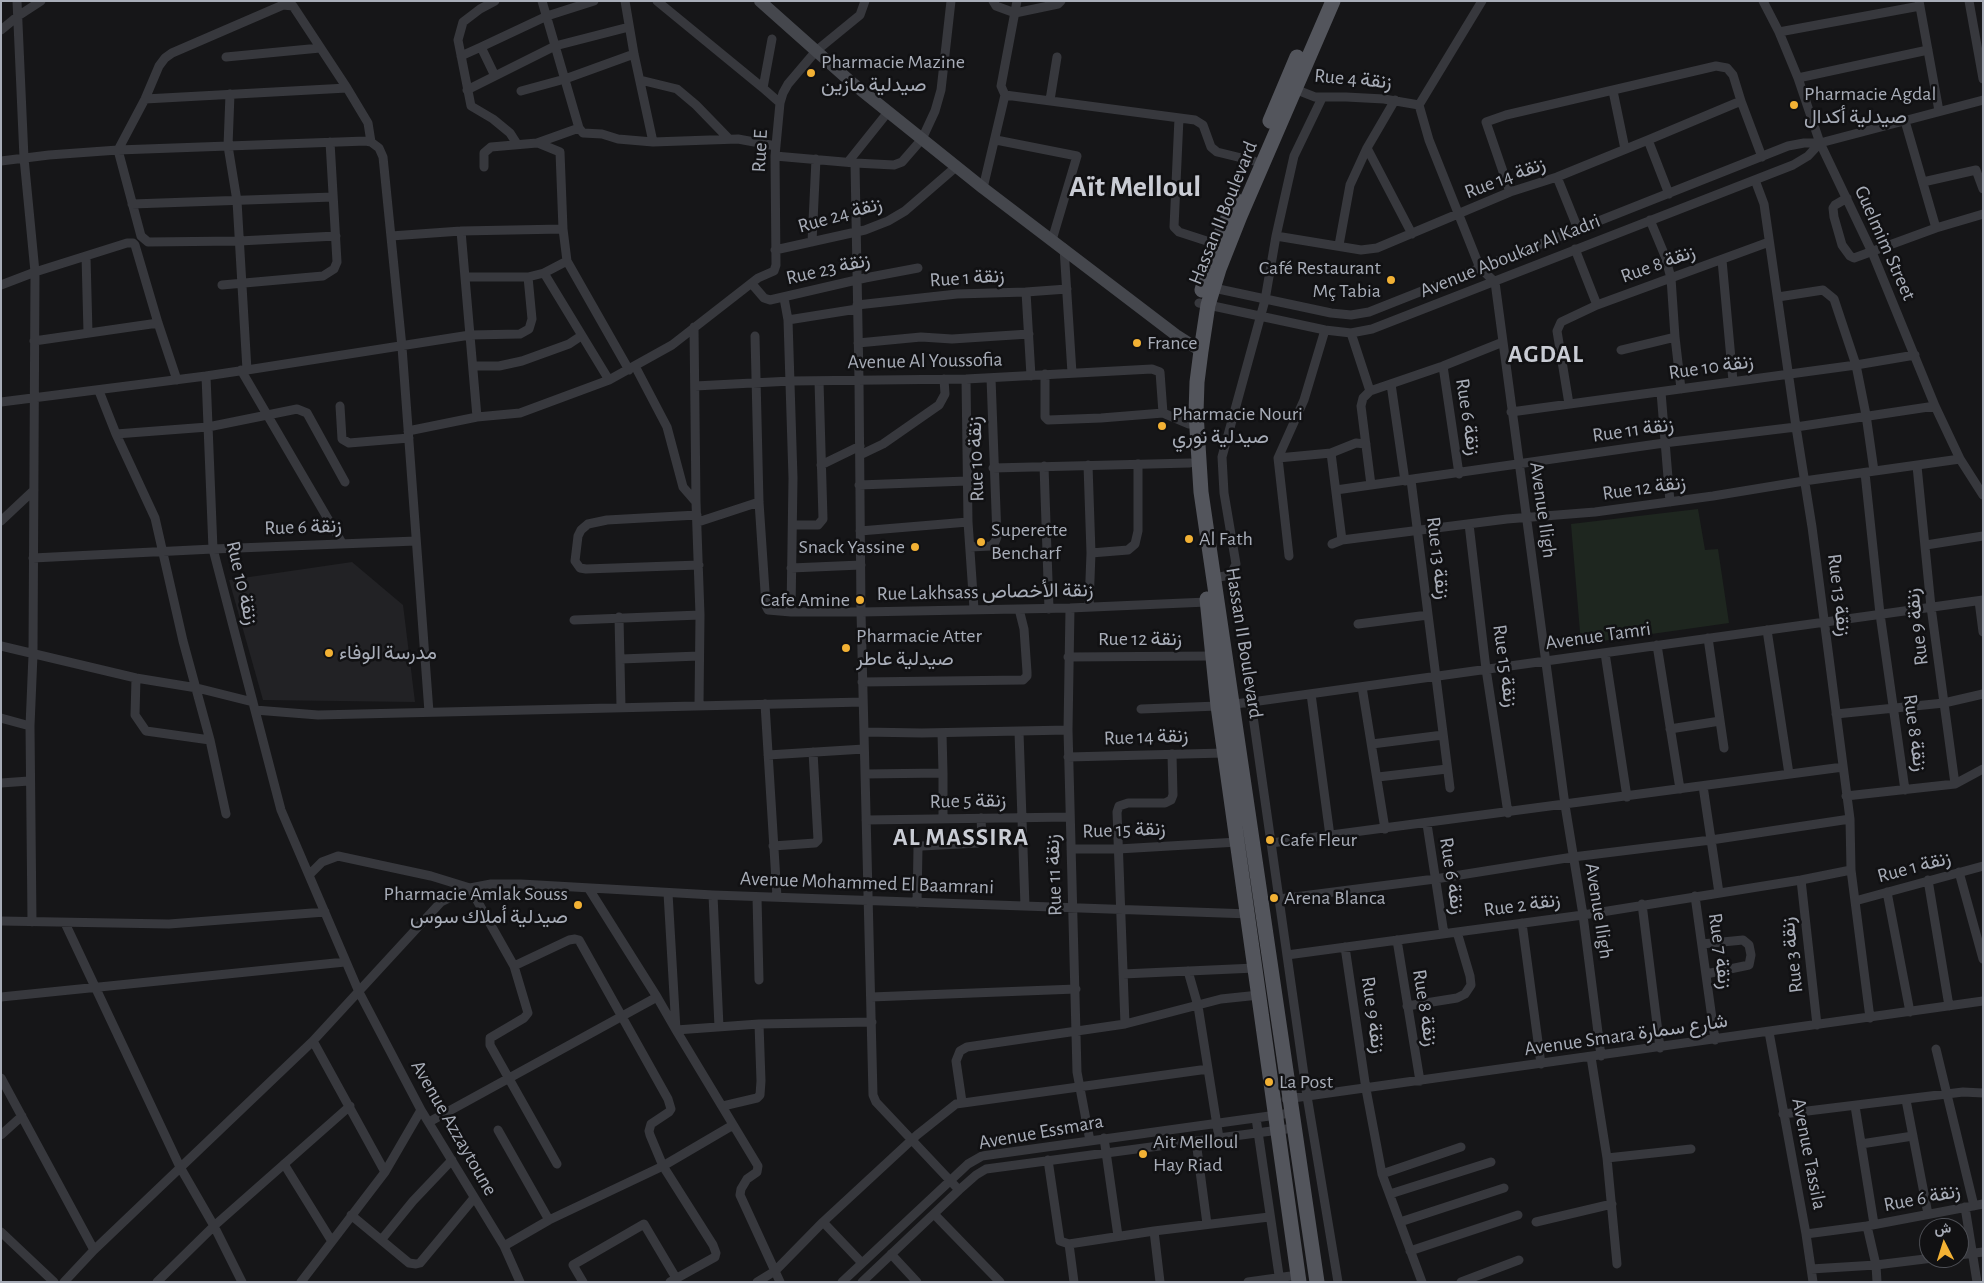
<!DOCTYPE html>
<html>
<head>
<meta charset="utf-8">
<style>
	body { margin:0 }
	#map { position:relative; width:1984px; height:1283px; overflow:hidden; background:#161618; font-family:"Alegreya Sans",Vazirmatn,sans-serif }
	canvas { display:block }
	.frame { position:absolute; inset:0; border:2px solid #a8adb8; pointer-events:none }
	.north { position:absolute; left:1919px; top:1218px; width:50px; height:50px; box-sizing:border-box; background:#111113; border:1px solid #4d4f55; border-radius:50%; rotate:355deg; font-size:14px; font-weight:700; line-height:20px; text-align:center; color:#a8adb8 }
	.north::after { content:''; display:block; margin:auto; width:18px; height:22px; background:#f2b134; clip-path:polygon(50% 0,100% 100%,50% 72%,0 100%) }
</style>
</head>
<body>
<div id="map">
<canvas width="1984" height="1283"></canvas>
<div class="frame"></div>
<div class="north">ش</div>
</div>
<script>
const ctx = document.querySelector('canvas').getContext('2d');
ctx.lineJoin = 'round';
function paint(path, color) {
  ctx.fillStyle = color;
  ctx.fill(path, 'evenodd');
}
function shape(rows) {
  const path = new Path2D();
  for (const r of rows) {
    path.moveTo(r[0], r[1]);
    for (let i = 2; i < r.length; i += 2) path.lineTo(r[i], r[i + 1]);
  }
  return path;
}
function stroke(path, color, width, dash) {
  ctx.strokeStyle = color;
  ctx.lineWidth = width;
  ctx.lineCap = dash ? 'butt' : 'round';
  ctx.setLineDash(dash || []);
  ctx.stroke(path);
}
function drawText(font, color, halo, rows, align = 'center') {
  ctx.font = font + ' "Alegreya Sans",Vazirmatn,sans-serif';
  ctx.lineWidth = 5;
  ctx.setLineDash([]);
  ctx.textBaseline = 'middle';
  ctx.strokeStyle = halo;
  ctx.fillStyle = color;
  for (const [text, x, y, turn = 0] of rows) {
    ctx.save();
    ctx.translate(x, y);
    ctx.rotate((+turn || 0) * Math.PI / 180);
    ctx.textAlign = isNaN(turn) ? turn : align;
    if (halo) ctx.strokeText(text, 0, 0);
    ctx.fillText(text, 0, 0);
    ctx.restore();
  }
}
const built = shape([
	[352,562,403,605,415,702,263,700,229,580]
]);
const green = shape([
	[1698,509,1705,550,1718,549,1729,623,1581,644,1571,524]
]);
const street = shape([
	[17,1,24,158,35,272,33,655,30,726,32,922],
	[495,1,480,9,463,22,458,40,471,106,493,119,510,133,517,144],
	[542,1,579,128,583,133,602,134,618,139,653,142,738,139,776,146],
	[625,1,634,54,653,142],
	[657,1,763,88,780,103],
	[993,1,996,6,1015,13,1058,4,1061,1],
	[1482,1,1419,105,1429,140,1480,268,1495,282,1565,805,1583,915,1601,1056],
	[1763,1,1779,32,1798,78,1820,143,1872,252,1935,406,1960,459,1983,495],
	[1919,1,1939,111],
	[1969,1,1983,79],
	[1,30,18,16,41,1],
	[1779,32,1920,6],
	[461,56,481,47],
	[226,57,320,48],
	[495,76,481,47,547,16,594,1],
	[1798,78,1928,50],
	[640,80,677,89,696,105,729,139],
	[763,88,772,39],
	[1292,88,1315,97,1346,97,1384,99,1419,105],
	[467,90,555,46,629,27],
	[521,91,565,79,634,54],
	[1613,91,1625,149],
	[230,94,228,146,237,201,247,370,470,335,520,334,529,329,532,319,528,277],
	[1005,95,1195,120,1203,125,1211,147,1217,152,1254,161],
	[145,99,347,88],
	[1050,100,1057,57],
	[1179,118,1174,227,1179,232,1216,244],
	[1905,121,1936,228],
	[996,140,1077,156,1052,240],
	[1648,140,1669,194],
	[538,143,560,152,563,229],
	[1367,148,1412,234],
	[775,156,855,163,894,165,902,162,922,139,935,111,941,90,951,1],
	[1,161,49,155,118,150,366,141,371,142,379,148,383,157,402,347,429,712],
	[848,162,888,112],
	[855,163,859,381,861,612,873,1095,876,1102,959,1190],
	[484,167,484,153,491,147,537,143,579,128],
	[1557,177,1578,229],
	[1755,180,1764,204,1796,427,1812,527,1850,819,1851,870,1870,1018],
	[1923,182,1976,170,1983,189],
	[983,188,1005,95,1001,86,1017,1],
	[1510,192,1486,122,1506,115,1716,66,1727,68,1733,75,1741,101,1762,157],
	[1847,198,1835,205,1833,208,1834,217,1842,245,1850,256,1854,258,1936,228,1983,214],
	[132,204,333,197],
	[1650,220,1665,256,1671,278,1675,337,1681,389],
	[461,231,477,417],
	[336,236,239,241,148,242,141,236,118,150,145,99,159,66,165,58,172,53,283,5,293,6,347,88,368,123,371,142],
	[391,236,461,231,563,229,567,261,629,370],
	[1276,236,1361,250,1377,248,1510,192,1557,177,1648,140,1741,101],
	[812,242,816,159],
	[1339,245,1350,185,1367,148,1395,100],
	[1064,248,1072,373],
	[1575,249,1597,305],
	[775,250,865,230,888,221,905,211,957,166],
	[86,256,88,333],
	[1722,260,1733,381],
	[544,273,609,380],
	[465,277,528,277,544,273,567,261],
	[752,284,764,298,770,300,865,278,918,268],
	[1,285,35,272,127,243,133,243,135,245,158,323,177,380],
	[222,285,323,276,334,269,337,262,330,142],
	[1209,287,1331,313,1351,315,1369,312,1788,146,1804,143,1820,143,1983,100],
	[1026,292,1067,289],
	[1778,297,1823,290,1834,299,1856,365,1866,415,1874,471],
	[784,298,788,320,793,478,791,612],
	[1199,303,1325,330,1351,333,1372,329,1793,165,1808,156,1820,143],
	[857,305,957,294,1026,292,1031,376],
	[788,320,857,309],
	[694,327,696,502],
	[1325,330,1304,400,1278,458,1331,453],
	[1351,333,1370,391,1363,398,1361,406,1371,485],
	[755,336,759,502,766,606,768,610,791,612,861,612,1070,608,1207,602],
	[34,341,158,323],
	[858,343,921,337,952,339,1029,334],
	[1621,350,1675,337],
	[473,366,499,366,522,361,569,344,581,336],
	[635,366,667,427,683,487,696,502,700,615,699,705],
	[1443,366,1459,474],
	[241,370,342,543],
	[1045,374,1045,417,1048,420,1101,418,1163,413,1189,424],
	[206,376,246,370],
	[966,379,968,522,974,609],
	[1391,384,1405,481],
	[695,386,791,381,966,379,1152,369,1160,372,1163,413],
	[99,391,116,434,155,518,183,641,210,740,226,814],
	[1370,391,1443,366,1503,342],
	[1661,392,1670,502],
	[1,402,206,376,213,549,281,810,359,992,421,1110,504,1246,520,1282],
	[1569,404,1557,331,1561,322,1597,305,1769,242],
	[340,406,342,439,349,443,409,438],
	[1511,412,1856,365,1915,355],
	[408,431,477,417,520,413,609,380,672,345,758,278,774,271,776,265,775,156,780,103,783,93,788,84,816,51,860,15,865,1],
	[116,434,208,427,297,409,307,413,345,482],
	[860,455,883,444,939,405,945,394,944,379],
	[1278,458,1289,556],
	[821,465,860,446],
	[1088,465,1091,553,1089,606],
	[1044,466,1049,609],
	[1917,466,1931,607,1955,784],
	[993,468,1190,463],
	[1865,473,1880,614,1905,790],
	[1411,480,1450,788],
	[859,485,967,481],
	[1336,490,1664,443,1796,427,1935,406],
	[697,515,607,520,588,524,581,530,578,536,575,561,580,568,586,569,699,565],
	[1,521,34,490],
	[698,522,759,502],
	[1469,524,1486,669,1508,813],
	[793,525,818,525,823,519,819,381],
	[860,531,968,522],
	[1342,540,1331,453,1356,443,1366,444],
	[1332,544,1342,540,1507,519,1595,512,1713,496,1804,481,1960,459],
	[1926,545,1983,536],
	[970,547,991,546,995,542,997,537,991,378],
	[1091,553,1128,550,1135,544,1138,531,1138,464],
	[33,558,213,549,416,541],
	[791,568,861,565],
	[1213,578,1225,576,1232,572,1236,564,1224,493,1222,457,1265,300,1276,236,1294,156,1322,98],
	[1979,601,1983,632],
	[1070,608,1068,730,1077,1072,1090,1141],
	[619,617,621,707],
	[574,620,700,615],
	[1358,624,1428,615],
	[1767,630,1789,774],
	[1708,638,1724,748],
	[1657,645,1680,789],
	[1,646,136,678,197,688,253,702],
	[1605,653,1627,797],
	[1068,657,1213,656],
	[621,659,699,656],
	[136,678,135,715,146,731,210,740],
	[862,682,1023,680,1027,676,1027,672,1024,629,1019,609],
	[1362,687,1385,829],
	[1311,694,1330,836],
	[1251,702,1307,1096,1338,1282],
	[765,704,777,897],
	[1141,709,1218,706,1259,701,1983,600],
	[255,710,318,715,863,702],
	[1836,714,1944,703,1983,694],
	[1,718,30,726],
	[1670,729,1720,721],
	[864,732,922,733,1068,730],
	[1019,732,1025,906],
	[1372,744,1443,735],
	[768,755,864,749],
	[1068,757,1224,753],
	[943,773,943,819],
	[865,774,943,773,942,733],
	[1378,777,1447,769],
	[1,783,29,781],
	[1703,786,1719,893],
	[1846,796,1955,784,1983,769],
	[866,820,1070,817],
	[1427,824,1444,934],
	[1271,843,1843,767],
	[773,846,815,843,818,840,813,752],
	[1071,849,1118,849,1238,842],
	[1959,872,1983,959],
	[309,875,322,862,338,856,431,876,470,888,514,966,528,1013,524,1018,490,1038,490,1045,557,1164],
	[1801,880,1817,1025],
	[1928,880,1949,1006],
	[589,889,657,997,676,1030,758,1166,757,1172,747,1179,741,1189,740,1195,780,1282],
	[1887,892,1910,1012],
	[668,893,676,1030,759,1024,872,1022],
	[713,895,719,1027],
	[1695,896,1715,1040],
	[757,897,759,980],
	[1279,899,1435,879,1573,857,1711,840,1850,819],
	[1855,901,1983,866],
	[917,903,918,848,922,846,978,843,982,838,981,818],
	[1642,904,1660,1048],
	[1,921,169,924,325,912],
	[65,923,180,1167,214,1226,242,1282],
	[1522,923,1541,1064],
	[1397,940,1420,1081],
	[1702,944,1743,940,1749,945,1751,955,1749,965,1706,974],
	[1345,947,1366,1089,1382,1174],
	[1287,955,1583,915,1801,880,1851,870],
	[514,966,569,940,575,939,579,940,668,1099,671,1109,669,1112,651,1124,649,1131,650,1135,663,1166,713,1245,716,1253,715,1257,670,1282],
	[1188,971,1198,1006,1219,1138],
	[1123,974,1255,968],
	[1,997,345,962],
	[871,997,1076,989],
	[1407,1006,1457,998,1465,994,1471,985,1470,976,1457,932],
	[1125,1024,1117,812,1119,806,1128,803,1165,803,1171,800,1173,795,1172,754],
	[1769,1032,1806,1234,1813,1282],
	[313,1041,385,1172],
	[1936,1049,1974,1206],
	[1591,1057,1607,1158,1617,1264],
	[1,1078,94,1250],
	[1286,1099,1983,1001],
	[1906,1100,1928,1214],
	[962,1102,956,1061,960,1051,967,1047,1125,1024,1221,999,1259,995],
	[723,1106,757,1098,760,1095,761,1081,759,1024],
	[1855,1106,1874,1224],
	[1783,1114,1963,1092,1983,1093],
	[1256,1118,1280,1282],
	[429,1122,657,997],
	[498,1130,549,1220],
	[1,1135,22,1116],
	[1104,1138,1118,1236],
	[1196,1141,1207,1224],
	[1861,1144,1913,1136],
	[1607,1158,1691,1149],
	[1048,1160,1060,1241,1069,1244,1074,1282],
	[284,1164,331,1240],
	[1390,1194,1491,1162],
	[1965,1207,1977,1282],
	[934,1214,1000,1282],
	[351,1215,409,1263,416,1264,420,1263,474,1198],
	[823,1222,862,1263],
	[1400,1222,1504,1188],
	[1536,1222,1612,1204],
	[1867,1226,1876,1265,1877,1282],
	[1154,1231,1160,1282],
	[1,1232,54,1282],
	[1806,1234,1867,1226,1983,1204],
	[382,1239,413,1201,452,1160],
	[1069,1244,1154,1231,1269,1217],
	[504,1246,549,1220,663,1166,733,1125],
	[1410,1251,1518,1215],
	[891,1254,917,1282],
	[1959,1255,1983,1252],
	[1811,1269,1876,1265,1933,1258],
	[64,1282,94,1250,313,1041,441,902,470,888,491,884,521,884,713,895,1250,914],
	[157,1282,214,1226,350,1106],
	[301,1282,385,1172,421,1110],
	[583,1282,573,1265,644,1224,676,1278],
	[757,1282,775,1271,823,1222,917,1135,956,1104,1208,1069],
	[842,1282,968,1164,982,1156,1291,1113],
	[862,1282,959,1190,976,1175,986,1169,1294,1128],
	[1248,1282,1298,1275],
	[1422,1282,1382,1174,1461,1147],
	[1461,1282,1519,1260]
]);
const secondary = shape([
	[760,1,851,82,983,188,1176,335,1201,351]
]);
const primary = shape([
	[1270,121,1297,57],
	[1202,290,1216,244,1236,200],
	[1207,599,1218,706,1299,1282],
	[1317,1282,1201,492,1196,413,1197,382,1201,351,1208,305,1219,269,1240,216,1333,1]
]);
const markers = [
	[811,73,5,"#f2b134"],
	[1794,105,5,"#f2b134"],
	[1391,280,5,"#f2b134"],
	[1137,343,5,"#f2b134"],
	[1162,426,5,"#f2b134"],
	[1189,539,5,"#f2b134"],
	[981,542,5,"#f2b134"],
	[915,547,5,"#f2b134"],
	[860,600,5,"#f2b134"],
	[846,648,5,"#f2b134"],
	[329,653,5,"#f2b134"],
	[1270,840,5,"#f2b134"],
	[1274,898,5,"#f2b134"],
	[578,905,5,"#f2b134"],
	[1269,1082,5,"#f2b134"],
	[1143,1154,5,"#f2b134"]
];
const poiNames = [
	["Pharmacie Mazine",821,62],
	["صيدلية مازين",821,85],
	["Pharmacie Agdal",1804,94],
	["صيدلية أكدال",1804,117],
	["Café Restaurant",1381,268,"right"],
	["Mç Tabia",1381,291,"right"],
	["France",1147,343],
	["Pharmacie Nouri",1172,414],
	["صيدلية نوري",1172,437],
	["Superette",991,530],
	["Bencharf",991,553],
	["Al Fath",1199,539],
	["Snack Yassine",905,547,"right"],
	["Cafe Amine",850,600,"right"],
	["Pharmacie Atter",856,636],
	["صيدلية عاطر",856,659],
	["مدرسة الوفاء",339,653],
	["Cafe Fleur",1280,840],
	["Pharmacie Amlak Souss",568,894,"right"],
	["صيدلية أملاك سوس",568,917,"right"],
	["Arena Blanca",1284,898],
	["La Post",1279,1082],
	["Ait Melloul",1153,1142],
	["Hay Riad",1153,1165]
];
const streetNames = [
	["Rue 4 زنقة",1353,79,5],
	["Rue E",760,151,-87],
	["Rue 14 زنقة",1505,178,-21],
	["Hassan II Boulevard",1223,213,-68],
	["Rue 24 زنقة",840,215,-16],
	["Guelmim Street",1885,243,66],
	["Avenue Aboukar Al Kadri",1510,256,-22],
	["Rue 8 زنقة",1658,264,-20],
	["Rue 23 زنقة",828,269,-13],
	["Rue 1 زنقة",967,278,-4],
	["Avenue Al Youssofia",925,361,-1],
	["Rue 10 زنقة",1711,367,-8],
	["Rue 6 زنقة",1468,417,81],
	["Rue 11 زنقة",1633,430,-8],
	["Rue 10 زنقة",976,459,-92],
	["Rue 12 زنقة",1644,488,-8],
	["Avenue Iligh",1543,510,82],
	["Rue 6 زنقة",303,527,-2],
	["Rue 13 زنقة",1438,558,83],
	["Rue 10 زنقة",242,583,77],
	["Rue Lakhsass زنقة الأخصاص",985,592,-1],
	["Rue 13 زنقة",1839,595,83],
	["Rue 9 زنقة",1917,627,-97],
	["Avenue Tamri",1598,636,-8],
	["Rue 12 زنقة",1140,639],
	["Hassan II Boulevard",1244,643,81],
	["Rue 15 زنقة",1505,666,82],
	["Rue 8 زنقة",1915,733,82],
	["Rue 14 زنقة",1146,737,-2],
	["Rue 5 زنقة",968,801,-1],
	["Rue 15 زنقة",1124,830,-2],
	["Rue 1 زنقة",1914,867,-15],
	["Rue 11 زنقة",1054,875,-92],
	["Rue 6 زنقة",1452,876,81],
	["Avenue Mohammed El Baamrani",867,883,2],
	["Rue 2 زنقة",1522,905,-8],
	["Avenue Iligh",1599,911,81],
	["Rue 7 زنقة",1720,951,82],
	["Rue 3 زنقة",1792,955,-97],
	["Rue 8 زنقة",1425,1008,81],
	["Rue 9 زنقة",1373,1015,82],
	["Avenue Smara شارع سمارة",1626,1035,-8],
	["Avenue Azzaytoune",454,1128,60],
	["Avenue Essmara",1041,1132,-10],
	["Avenue Tassila",1809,1154,79],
	["Rue 6 زنقة",1922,1198,-11]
];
const districtNames = [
	["AGDAL",1546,354],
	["AL MASSIRA",961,837]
];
const townNames = [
	["Aït Melloul",1135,187]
];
paint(built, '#222225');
paint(green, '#1e261f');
stroke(street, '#37383d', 9);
stroke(secondary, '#45474d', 12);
stroke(primary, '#53555c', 15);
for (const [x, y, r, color] of markers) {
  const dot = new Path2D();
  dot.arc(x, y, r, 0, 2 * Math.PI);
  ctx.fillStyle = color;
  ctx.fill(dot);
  stroke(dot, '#111113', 2);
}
drawText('20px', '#a8adb8', '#111113', poiNames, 'left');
drawText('20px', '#a8adb8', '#111113', streetNames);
ctx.letterSpacing = '1px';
drawText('bold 25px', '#c9ccd4', '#111113', districtNames);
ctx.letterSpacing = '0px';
drawText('bold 30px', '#c9ccd4', '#111113', townNames);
</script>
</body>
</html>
